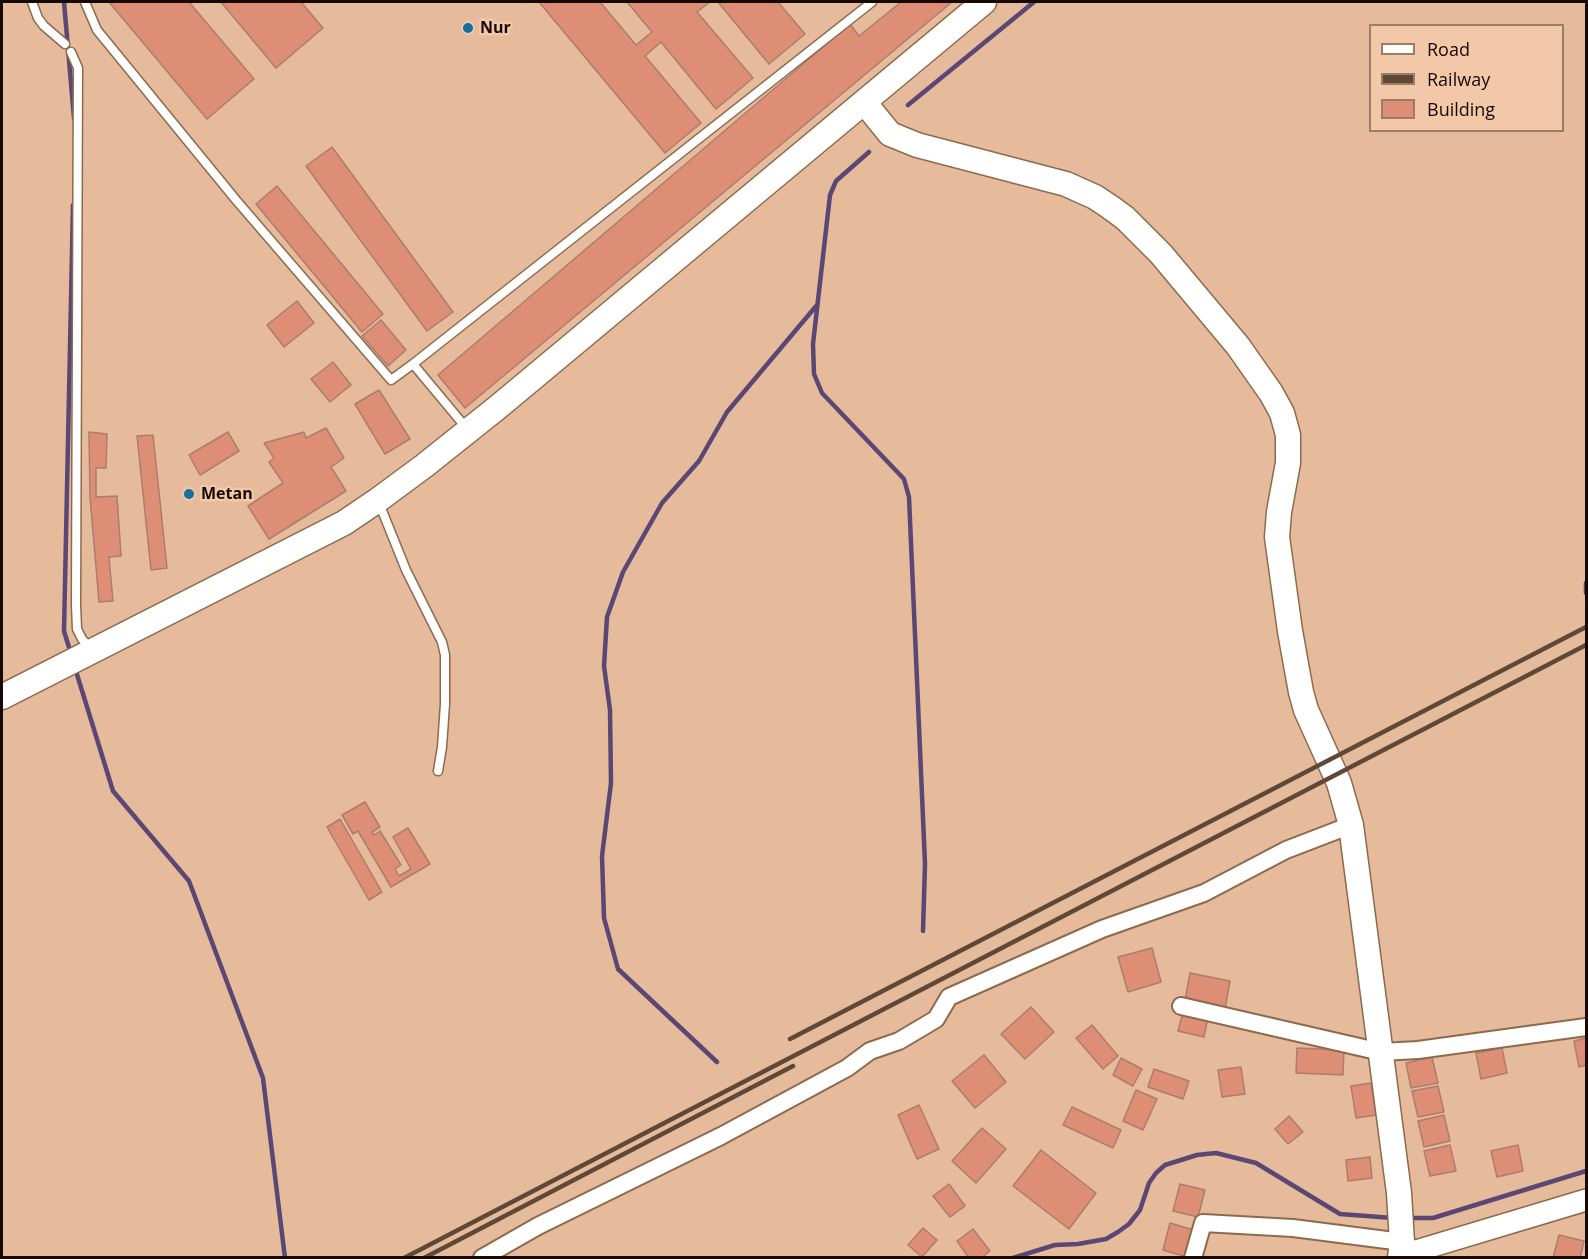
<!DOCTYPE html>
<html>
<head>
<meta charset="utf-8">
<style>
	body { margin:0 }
	#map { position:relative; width:1588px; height:1259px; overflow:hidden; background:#e5bb9c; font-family:"Open Sans",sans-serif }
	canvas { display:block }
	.frame { position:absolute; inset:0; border:3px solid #170901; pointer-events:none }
	.legend { position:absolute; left:1369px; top:24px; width:195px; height:108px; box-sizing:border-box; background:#f3c8a8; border:2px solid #9b7c65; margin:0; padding:8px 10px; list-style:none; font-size:18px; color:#170901 }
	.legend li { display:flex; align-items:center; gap:12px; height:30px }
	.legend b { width:30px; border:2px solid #9b7c65 }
</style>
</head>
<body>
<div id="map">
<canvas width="1588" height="1259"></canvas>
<div class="frame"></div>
<ul class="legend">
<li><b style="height:8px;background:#fff"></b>Road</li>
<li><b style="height:8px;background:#604838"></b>Railway</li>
<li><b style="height:16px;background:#de8e75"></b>Building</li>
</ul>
</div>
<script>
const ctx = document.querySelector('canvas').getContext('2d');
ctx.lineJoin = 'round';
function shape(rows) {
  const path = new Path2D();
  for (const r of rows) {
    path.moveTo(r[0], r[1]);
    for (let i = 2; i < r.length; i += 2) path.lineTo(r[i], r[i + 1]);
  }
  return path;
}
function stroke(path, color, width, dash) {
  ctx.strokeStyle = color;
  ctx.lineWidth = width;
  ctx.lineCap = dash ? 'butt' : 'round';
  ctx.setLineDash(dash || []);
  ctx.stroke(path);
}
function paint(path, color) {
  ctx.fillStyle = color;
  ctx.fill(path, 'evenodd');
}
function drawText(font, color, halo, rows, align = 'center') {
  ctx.font = font + ' "Open Sans",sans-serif';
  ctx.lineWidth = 5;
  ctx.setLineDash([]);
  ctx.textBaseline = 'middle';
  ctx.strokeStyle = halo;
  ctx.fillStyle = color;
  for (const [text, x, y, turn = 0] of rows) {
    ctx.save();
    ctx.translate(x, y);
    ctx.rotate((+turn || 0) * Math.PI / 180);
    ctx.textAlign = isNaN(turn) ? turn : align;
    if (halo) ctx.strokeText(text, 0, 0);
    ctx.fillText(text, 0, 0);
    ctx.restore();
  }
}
const stream = shape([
	[64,2,74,118],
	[908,105,1034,2],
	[869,152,836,181,830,195,813,344,814,374,822,393,904,479,909,497,925,864,923,931],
	[1586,593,1586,583],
	[71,654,64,631,73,205],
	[75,668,113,791,189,881,263,1078,285,1258],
	[717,1062,618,969,604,918,602,856,611,783,610,710,604,666,607,617,623,572,662,503,699,461,727,412,817,305],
	[1407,1218,1433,1218,1586,1171],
	[1013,1258,1055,1245,1078,1244,1106,1239,1118,1232,1129,1224,1140,1210,1149,1183,1156,1173,1165,1165,1197,1155,1216,1153,1256,1163,1340,1214,1393,1218]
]);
const building = shape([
	[109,2,189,2,254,79,207,119,109,2],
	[221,2,301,2,323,28,276,68,221,2],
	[539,2,600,2,636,45,652,32,627,2,710,2,697,12,753,78,716,109,661,42,645,56,701,123,665,153,539,2],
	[718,2,778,2,805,34,769,64,718,2],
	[901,2,952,2,465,408,438,375,850,24,859,36,901,2],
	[332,147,453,312,427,331,306,166,332,147],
	[277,186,383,314,362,332,256,204,277,186],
	[297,301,314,323,284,347,267,325,297,301],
	[381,320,406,350,388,366,362,336,381,320],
	[333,362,351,385,330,402,311,379,333,362],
	[379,390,410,439,385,454,355,404,379,390],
	[326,428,344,458,331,467,346,491,269,539,248,506,283,483,269,462,274,458,264,443,304,432,306,438,326,428],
	[89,432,107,434,106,468,96,468,96,497,117,496,121,556,109,557,113,601,99,602,90,497,89,432],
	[228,432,239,451,200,475,189,455,228,432],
	[153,435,167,568,151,570,137,436,153,435],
	[365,802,380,827,372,832,374,835,380,831,401,865,395,869,399,876,411,869,393,837,408,828,430,864,391,887,358,831,353,834,342,815,365,802],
	[340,819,382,892,369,900,327,827,340,819],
	[1152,948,1161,982,1128,992,1118,957,1152,948],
	[1190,973,1230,981,1225,1009,1185,1000,1190,973],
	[1031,1007,1054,1032,1025,1059,1001,1034,1031,1007],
	[1183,1012,1208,1017,1204,1037,1178,1031,1183,1012],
	[1092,1025,1118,1056,1103,1069,1076,1038,1092,1025],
	[1586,1038,1586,1065,1579,1067,1574,1041,1586,1038],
	[1297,1048,1344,1050,1343,1075,1296,1073,1297,1048],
	[1502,1048,1507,1073,1481,1079,1476,1053,1502,1048],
	[984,1055,1006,1082,975,1108,952,1081,984,1055],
	[1432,1057,1438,1083,1411,1088,1406,1063,1432,1057],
	[1121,1058,1142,1069,1133,1086,1113,1075,1121,1058],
	[1241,1067,1245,1094,1222,1097,1218,1070,1241,1067],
	[1154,1069,1189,1081,1183,1099,1148,1087,1154,1069],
	[1371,1083,1376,1115,1356,1118,1351,1086,1371,1083],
	[1438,1086,1444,1112,1418,1117,1412,1091,1438,1086],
	[1136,1090,1157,1099,1143,1130,1123,1121,1136,1090],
	[919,1105,939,1149,917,1159,898,1115,919,1105],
	[1072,1107,1121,1130,1113,1148,1063,1125,1072,1107],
	[1444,1115,1450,1141,1424,1147,1418,1121,1444,1115],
	[1289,1116,1303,1132,1288,1144,1275,1129,1289,1116],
	[982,1128,1006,1149,976,1183,952,1161,982,1128],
	[1450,1145,1456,1171,1430,1176,1424,1151,1450,1145],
	[1518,1145,1523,1171,1497,1177,1491,1151,1518,1145],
	[1041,1150,1096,1193,1069,1229,1013,1186,1041,1150],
	[1370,1157,1372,1178,1348,1181,1346,1160,1370,1157],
	[949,1184,965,1206,950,1217,933,1196,949,1184],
	[1180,1184,1205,1190,1198,1217,1173,1211,1180,1184],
	[1170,1223,1194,1230,1187,1257,1163,1250,1170,1223],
	[923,1228,937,1240,922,1257,908,1245,923,1228],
	[973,1229,990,1251,981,1258,969,1258,957,1241,973,1229],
	[1559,1235,1584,1241,1580,1258,1553,1258,1559,1235]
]);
const service = shape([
	[32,2,38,18,44,26,65,44],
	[85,2,97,30,236,200,391,380,413,364,872,2],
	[71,52,78,68,76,605,77,629,82,639,92,650],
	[413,364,468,430],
	[379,503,406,570,442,642,445,655,445,704,442,747,438,771]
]);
const minor = shape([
	[1181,1006,1381,1052,1418,1050,1586,1027],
	[482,1258,538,1226,721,1136,847,1068,870,1051,899,1041,936,1019,949,997,1102,929,1204,893,1286,850,1351,825],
	[1193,1258,1203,1223,1293,1228,1402,1242]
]);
const tertiary = shape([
	[1401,1250,1416,1251,1586,1200]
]);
const secondary = shape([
	[864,102,890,134,917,145,1066,184,1095,197,1110,207,1125,218,1161,254,1238,346,1271,393,1282,413,1288,435,1288,463,1279,512,1277,537,1290,631,1301,692,1306,710,1339,783,1351,825,1399,1193,1402,1242,1400,1258],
	[2,697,344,523,378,500,424,466,498,407,984,2]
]);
const rail = shape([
	[790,1039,1586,627],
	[404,1258,1586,645],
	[424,1258,793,1066]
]);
const markers = [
	[468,28,6,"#146f9e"],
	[189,494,6,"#146f9e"]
];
const poiNames = [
	["Nur",480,28],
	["Metan",201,494]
];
stroke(stream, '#5b4774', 4.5);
paint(building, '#de8e75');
stroke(building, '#ac7c6d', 1.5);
stroke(service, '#8f694c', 11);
stroke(minor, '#8f694c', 20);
stroke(tertiary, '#8f694c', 24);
stroke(secondary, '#8f694c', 27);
stroke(service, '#fff', 8);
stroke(minor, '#fff', 16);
stroke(tertiary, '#fff', 21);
stroke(secondary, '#fff', 24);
stroke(rail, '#604838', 4.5);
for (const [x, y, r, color] of markers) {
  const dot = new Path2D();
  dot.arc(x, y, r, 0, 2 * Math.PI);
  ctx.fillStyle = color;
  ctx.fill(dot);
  stroke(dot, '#f3c8a8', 2);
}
drawText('bold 16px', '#170901', '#f3c8a8', poiNames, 'left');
</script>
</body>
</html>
